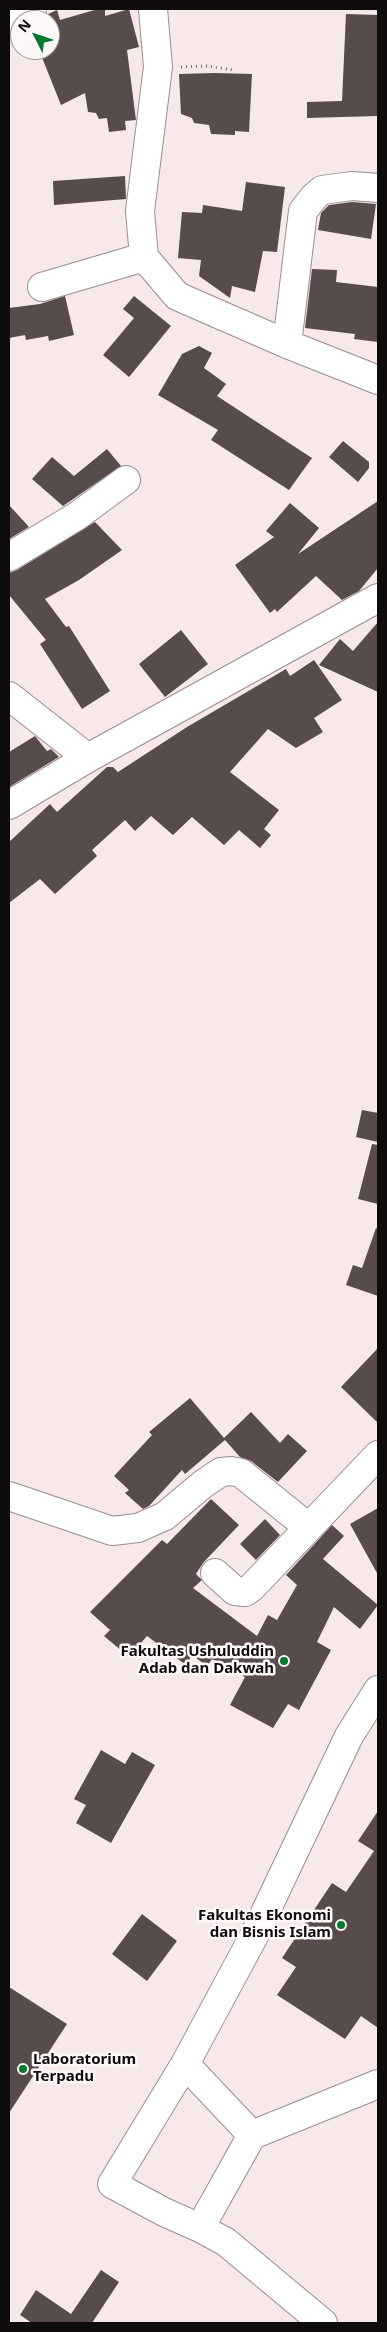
<!DOCTYPE html>
<html>
<head>
<meta charset="utf-8">
<style>
	body { margin:0 }
	#map { position:relative; width:387px; height:2332px; overflow:hidden; background:#f7e8e9; font-family:"Noto Sans",sans-serif }
	canvas { display:block }
	.frame { position:absolute; inset:0; border:10px solid #100b0b; pointer-events:none }
	.north { position:absolute; left:10px; top:10px; width:50px; height:50px; box-sizing:border-box; background:#fef8f8; border:1px solid #9f9999; border-radius:50%; rotate:311deg; font-size:14px; font-weight:700; line-height:20px; text-align:center; color:#100b0b }
	.north::after { content:''; display:block; margin:auto; width:18px; height:22px; background:#007a31; clip-path:polygon(50% 0,100% 100%,50% 72%,0 100%) }
</style>
</head>
<body>
<div id="map">
<canvas width="387" height="2332"></canvas>
<div class="frame"></div>
<div class="north">N</div>
</div>
<script>
const ctx = document.querySelector('canvas').getContext('2d');
ctx.lineJoin = 'round';
function paint(path, color) {
  ctx.fillStyle = color;
  ctx.fill(path, 'evenodd');
}
function shape(rows) {
  const path = new Path2D();
  for (const r of rows) {
    path.moveTo(r[0], r[1]);
    for (let i = 2; i < r.length; i += 2) path.lineTo(r[i], r[i + 1]);
  }
  return path;
}
function stroke(path, color, width, dash) {
  ctx.strokeStyle = color;
  ctx.lineWidth = width;
  ctx.lineCap = dash ? 'butt' : 'round';
  ctx.setLineDash(dash || []);
  ctx.stroke(path);
}
function drawText(font, color, halo, rows, align = 'center') {
  ctx.font = font + ' "Noto Sans",sans-serif';
  ctx.lineWidth = 5;
  ctx.setLineDash([]);
  ctx.textBaseline = 'middle';
  ctx.strokeStyle = halo;
  ctx.fillStyle = color;
  for (const [text, x, y, turn = 0] of rows) {
    ctx.save();
    ctx.translate(x, y);
    ctx.rotate((+turn || 0) * Math.PI / 180);
    ctx.textAlign = isNaN(turn) ? turn : align;
    if (halo) ctx.strokeText(text, 0, 0);
    ctx.fillText(text, 0, 0);
    ctx.restore();
  }
}
const building = shape([
	[98,9,105,9,105,16,129,9,139,47,127,50,136,120,125,121,126,130,109,132,107,118,99,119,96,113,88,112,85,93,61,105,39,50,50,50,50,20,43,20,46,15,57,10,60,20],
	[346,14,378,15,378,116,307,118,307,102,342,101],
	[215,73,252,74,249,132,235,131,235,135,211,134,209,125,194,123,192,118,181,114,179,74],
	[125,176,126,199,54,205,53,181],
	[246,182,285,187,277,252,263,251,255,292,232,286,230,298,199,276,201,260,178,258,182,212,202,213,203,205,242,211],
	[352,202,376,204,371,239,318,230,321,213,329,205],
	[312,269,337,270,336,282,378,287,378,342,354,339,355,334,305,328],
	[65,296,74,335,49,341,48,336,26,340,25,335,9,338,9,308,40,304],
	[134,296,171,326,129,377,103,355,134,318,123,309],
	[199,346,212,353,204,368,226,384,217,396,312,458,289,490,211,440,218,430,158,395,182,354],
	[343,441,369,462,369,468,358,482,329,457],
	[107,449,121,466,63,506,32,479,52,457,74,476],
	[378,501,378,568,359,591,342,600,316,576,277,612,275,609,270,613,235,565,274,537,266,531,290,503,319,528,298,554],
	[9,505,29,527,9,539],
	[95,522,122,550,79,580,45,599,66,627,69,626,110,691,82,709,40,644,46,640,9,595,9,573,17,570],
	[378,622,378,692,319,665,340,639,353,651],
	[181,630,208,664,165,697,139,664],
	[314,660,342,700,314,718,323,732,296,748,268,729,230,772,279,810,264,829,271,835,260,848,239,830,224,845,192,817,173,835,151,816,135,831,125,820,92,850,97,856,55,894,40,879,9,903,9,842,50,804,57,812,107,767,113,767,118,772,187,727,286,669,290,676],
	[35,736,47,751,51,749,59,757,9,787,9,752],
	[362,1110,378,1113,378,1142,356,1137],
	[372,1144,378,1145,378,1204,358,1199],
	[376,1228,378,1229,378,1296,346,1285,353,1265,362,1268],
	[378,1348,378,1423,341,1387],
	[190,1398,224,1438,251,1412,280,1443,288,1434,307,1451,278,1482,251,1461,240,1457,225,1440,185,1474,182,1470,149,1506,143,1509,125,1493,129,1490,114,1476,152,1435,149,1432],
	[211,1499,239,1525,203,1563,196,1574,202,1580,193,1588,257,1636,268,1615,277,1620,297,1585,286,1575,332,1525,344,1536,323,1559,378,1605,360,1629,334,1607,317,1642,331,1650,299,1710,288,1704,273,1728,230,1705,245,1677,212,1659,207,1666,192,1655,186,1665,147,1636,129,1657,104,1636,110,1630,90,1612,162,1540,167,1544],
	[378,1508,378,1575,350,1524],
	[265,1519,280,1535,256,1560,240,1544],
	[101,1750,125,1764,132,1752,155,1765,111,1843,76,1823,86,1805,74,1799],
	[378,1811,378,2028,361,2016,345,2039,277,1995,296,1967,282,1958,332,1883,346,1892,374,1851,358,1841],
	[142,1914,177,1941,147,1981,112,1954],
	[9,1987,67,2024,9,2113],
	[101,2270,119,2282,92,2323,32,2323,20,2315,36,2290,71,2314]
]);
const path = shape([
	[181,67,206,66,233,70]
]);
const minor = shape([
	[153,9,158,67,140,211,144,257,177,296,287,344,378,380],
	[9,18,32,9],
	[42,287,144,257],
	[287,344,303,211,314,197,322,190,352,186,378,188],
	[9,557,77,516,126,480],
	[9,696,88,758],
	[9,805,88,758,378,598],
	[9,1496,112,1531,138,1528,165,1516,203,1484,221,1472,231,1471,241,1473,308,1527],
	[215,1573,235,1591,245,1592,252,1587,378,1455],
	[185,2064,252,2135,378,2084],
	[200,2228,252,2135],
	[323,2323,226,2242,200,2228,164,2212,112,2184,185,2064,255,1934,349,1736,378,1690]
]);
const markers = [
	[284,1661,5,"#007a31"],
	[341,1925,5,"#007a31"],
	[23,2069,5,"#007a31"]
];
const poiNames = [
	["Fakultas Ushuluddin",274,1652],
	["Adab dan Dakwah",274,1669],
	["Fakultas Ekonomi",331,1916],
	["dan Bisnis Islam",331,1933],
	["Laboratorium",33,2060,"left"],
	["Terpadu",33,2077,"left"]
];
paint(building, '#574b4b');
stroke(minor, '#9b8d8d', 30);
stroke(path, '#786f6f', 3, [1, 4]);
stroke(minor, '#fff', 28);
for (const [x, y, r, color] of markers) {
  const dot = new Path2D();
  dot.arc(x, y, r, 0, 2 * Math.PI);
  ctx.fillStyle = color;
  ctx.fill(dot);
  stroke(dot, '#fef8f8', 2);
}
drawText('bold 15px', '#100b0b', '#fef8f8', poiNames, 'right');
</script>
</body>
</html>
